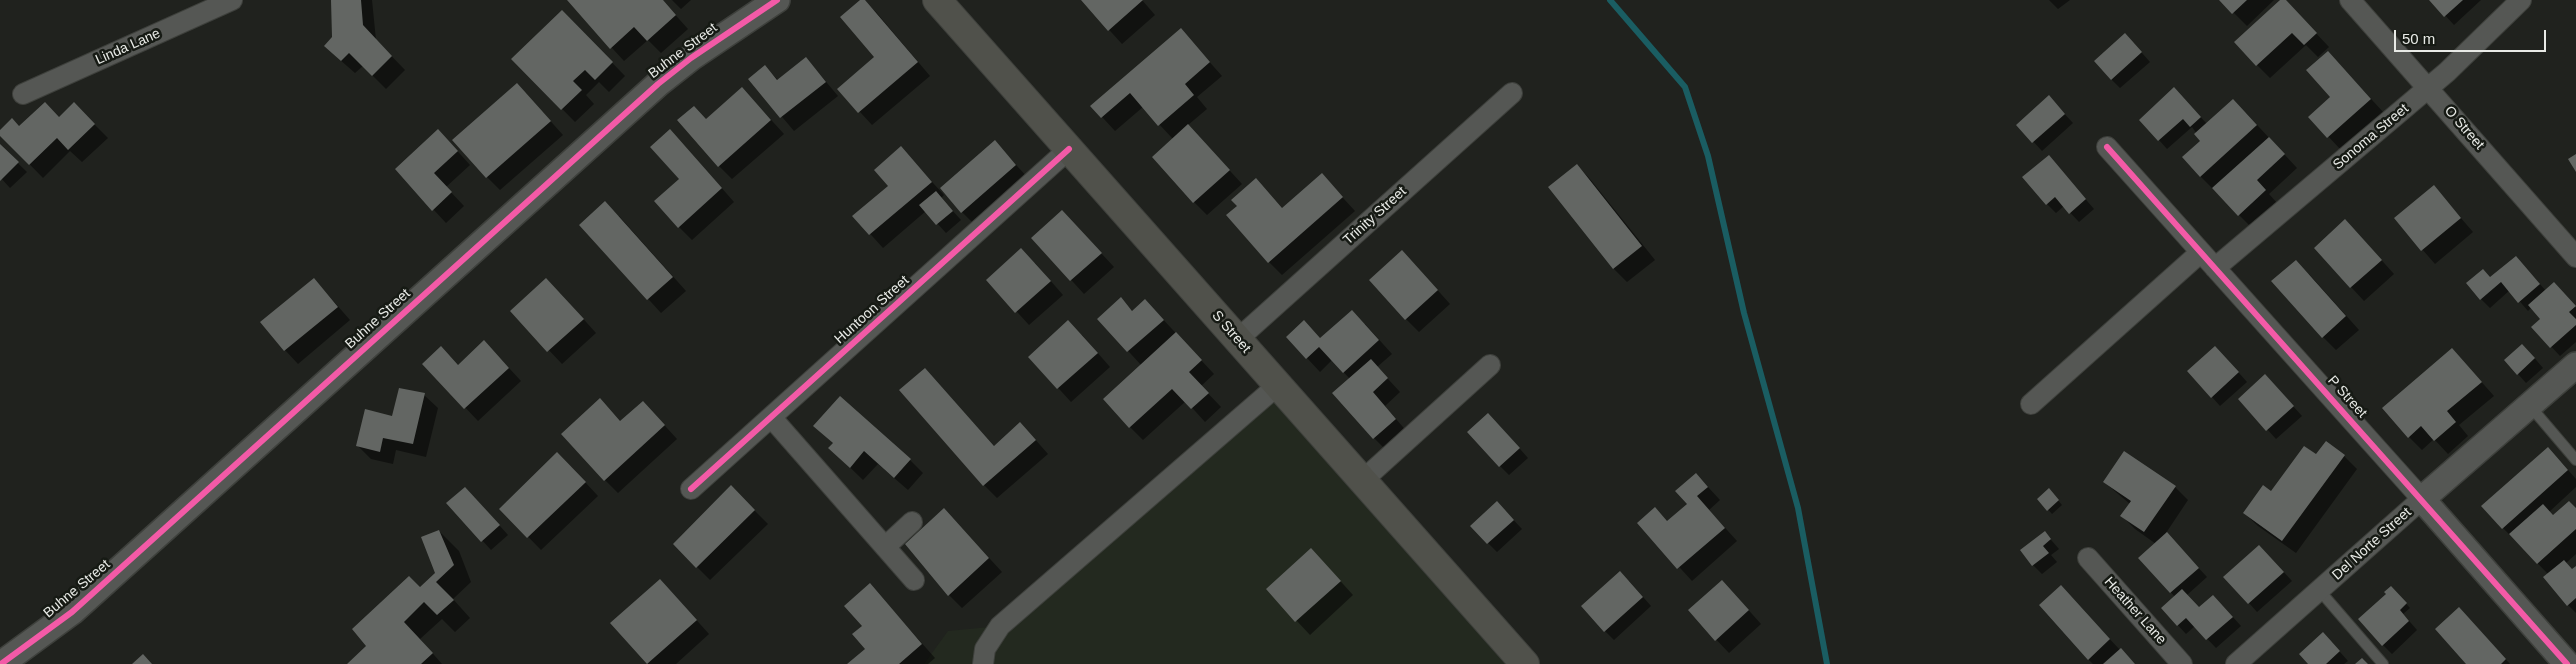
<!DOCTYPE html>
<html>
<head>
<meta charset="utf-8">
<style>
	body { margin:0 }
	#map { position:relative; width:2576px; height:664px; overflow:hidden; background:#20221e; font-family:Arial,sans-serif }
	canvas { display:block }
	.scale { position:absolute; left:2394px; top:30px; width:152px; height:22px; box-sizing:border-box; border:2px solid #e8eae6; border-top:0; padding-left:6px; font-size:15px; line-height:18px; white-space:nowrap; color:#e8eae6; -webkit-text-stroke:4px #161a14; paint-order:stroke }
</style>
</head>
<body>
<div id="map">
<canvas width="2576" height="664"></canvas>
<div class="scale">50 m</div>
</div>
<script>
const ctx = document.querySelector('canvas').getContext('2d');
ctx.lineJoin = 'round';
function paint(path, color) {
  ctx.fillStyle = color;
  ctx.fill(path, 'evenodd');
}
function shape(rows) {
  const path = new Path2D();
  for (const r of rows) {
    path.moveTo(r[0], r[1]);
    for (let i = 2; i < r.length; i += 2) path.lineTo(r[i], r[i + 1]);
  }
  return path;
}
function stroke(path, color, width, dash) {
  ctx.strokeStyle = color;
  ctx.lineWidth = width;
  ctx.lineCap = dash ? 'butt' : 'round';
  ctx.setLineDash(dash || []);
  ctx.stroke(path);
}
function drawText(font, color, halo, rows, align = 'center') {
  ctx.font = font + ' Arial,sans-serif';
  ctx.lineWidth = 5;
  ctx.setLineDash([]);
  ctx.textBaseline = 'middle';
  ctx.strokeStyle = halo;
  ctx.fillStyle = color;
  for (const [text, x, y, turn = 0] of rows) {
    ctx.save();
    ctx.translate(x, y);
    ctx.rotate((+turn || 0) * Math.PI / 180);
    ctx.textAlign = isNaN(turn) ? turn : align;
    if (halo) ctx.strokeText(text, 0, 0);
    ctx.fillText(text, 0, 0);
    ctx.restore();
  }
}
const built = shape([
	[1278,385,1525,664,924,664,948,631,1000,626]
]);
const shadow = shape([
	[332,0,372,0,376,40,405,70,386,89,363,66,355,73,339,59,333,37],
	[568,0,662,0,688,29,661,53,648,40,624,61],
	[672,0,691,0,681,9],
	[862,0,876,12,930,76,872,125,839,89,876,57],
	[1082,0,1142,0,1155,15,1122,44],
	[2049,0,2070,0,2058,9],
	[2221,0,2274,0,2247,26],
	[2282,0,2296,12,2329,47,2318,57,2306,45,2270,78,2257,65],
	[2431,0,2481,0,2454,25],
	[562,11,625,76,609,92,599,82,586,95,594,104,575,122,513,59],
	[1181,30,1222,76,1197,97,1207,109,1188,125,1242,184,1207,215,1194,202,1173,139,1143,107,1115,131,1092,106],
	[2134,44,2150,62,2120,88,2111,79],
	[2328,52,2384,113,2341,150,2310,117,2332,97],
	[806,58,838,96,794,131,750,79,765,67,778,80],
	[517,84,563,135,500,190,487,177],
	[742,88,784,134,732,179,719,166],
	[2183,98,2207,124,2246,113,2297,168,2269,194,2278,204,2252,228,2200,176,2202,141,2192,127,2167,149,2159,140],
	[2057,106,2073,123,2042,151,2018,125],
	[87,117,108,138,82,162,70,151,43,178,0,134,0,131,59,118],
	[995,142,1029,179,975,225,962,212],
	[451,144,470,165,446,187,464,206,446,223,396,169],
	[683,144,734,202,692,240,679,227],
	[0,146,27,172,10,188,0,177],
	[901,148,944,195,941,198,961,220,946,233,926,211,883,248,854,216,889,186],
	[1577,165,1590,179,1655,260,1627,282,1614,269,1550,187],
	[2057,166,2094,209,2079,222,2064,206,2056,213,2047,204],
	[1322,175,1355,211,1282,275,1269,262,1283,209],
	[2434,187,2473,232,2435,264,2395,218],
	[1062,211,1114,267,1084,294,1033,238],
	[619,216,686,291,661,313,581,225],
	[2358,234,2394,274,2364,301,2315,248],
	[1035,263,1063,295,1029,325,988,280],
	[1415,265,1450,304,1419,332,1406,319],
	[2524,266,2546,291,2563,293,2576,308,2576,342,2560,356,2533,327,2542,319,2532,307,2528,311,2510,290,2490,308,2481,299,2491,278],
	[2309,274,2359,330,2336,350,2323,337],
	[314,279,350,320,298,364,285,350],
	[560,293,596,333,562,364,512,311],
	[1121,299,1133,312,1158,314,1214,374,1201,386,1221,407,1205,422,1186,401,1143,440,1130,427,1141,365,1099,319],
	[1365,324,1392,354,1377,367,1400,392,1385,406,1408,433,1387,451,1374,438,1350,379,1332,360,1320,372,1307,358,1321,339],
	[1082,335,1110,367,1071,402,1030,357],
	[2452,349,2494,396,2459,425,2468,436,2448,454,2434,439,2422,450,2409,437],
	[2531,354,2543,368,2526,383,2518,374],
	[497,355,521,381,478,421,424,364,458,366],
	[2224,356,2247,382,2220,406,2212,397],
	[925,369,995,447,1033,437,1048,454,997,498,984,485],
	[2274,385,2302,416,2276,439,2240,399],
	[424,395,438,408,426,457,396,450,393,464,371,459,358,446],
	[656,416,677,439,618,493,605,480],
	[1497,423,1528,458,1509,475,1500,466],
	[815,426,910,460,923,473,908,490,878,464,863,480,830,448,834,444],
	[2316,456,2344,456,2357,469,2296,553,2258,526,2244,513],
	[2561,462,2576,479,2576,487,2549,512,2554,516,2576,510,2576,554,2566,563,2573,571,2576,568,2576,613,2568,605,2548,574,2503,528],
	[571,467,598,496,541,550,501,509],
	[1696,474,1720,500,1709,510,1737,541,1692,581,1639,523,1668,522,1688,504],
	[2104,482,2175,487,2188,500,2166,533,2207,577,2187,595,2199,609,2222,605,2241,626,2216,648,2195,626,2186,634,2162,608,2175,597,2140,558,2156,544,2135,529,2122,516,2130,504],
	[731,487,768,524,710,580,674,544],
	[2049,490,2062,505,2052,514,2039,499],
	[474,497,508,535,491,550,448,503],
	[1506,512,1522,529,1497,552,1488,543],
	[957,523,1002,572,962,608,949,595],
	[439,531,459,551,471,582,453,599,470,618,455,632,442,619,420,639,442,664,349,664,437,574],
	[2045,533,2059,549,2051,555,2057,562,2042,574,2033,565],
	[2268,555,2292,581,2257,612,2249,603],
	[1324,563,1353,595,1310,635,1267,589],
	[1629,581,1651,606,1614,640,1605,631],
	[870,585,935,658,928,664,849,664,867,649,863,626],
	[2061,587,2120,650,2135,664,2093,664,2088,659],
	[2391,587,2410,608,2403,614,2417,630,2392,654,2383,645,2385,596],
	[673,594,709,634,676,664,648,664,612,623],
	[1735,595,1761,624,1729,653,1689,611],
	[2472,622,2510,664,2468,664],
	[2332,643,2348,661,2344,664,2309,664]
]);
const stream = shape([
	[1610,0,1685,87,1708,156,1744,313,1798,508,1827,664]
]);
const building = shape([
	[331,0,361,0,363,25,392,56,372,76,349,53,341,61,324,46,332,37],
	[567,0,663,0,676,15,647,41,634,27,610,49],
	[860,0,865,0,918,62,858,113,837,89,874,57,840,17],
	[1081,0,1143,0,1108,31],
	[2219,0,2247,0,2232,14],
	[2280,0,2286,0,2317,33,2304,45,2292,33,2256,66,2234,42],
	[2429,0,2463,0,2444,17],
	[562,10,613,62,595,80,585,70,573,81,582,90,561,110,511,59],
	[1181,28,1210,62,1185,84,1194,95,1158,126,1130,93,1101,118,1090,106],
	[2125,33,2142,52,2111,80,2094,61],
	[2328,51,2371,99,2327,138,2308,117,2330,97,2306,70],
	[806,57,826,82,780,118,748,79,765,65,777,80],
	[517,83,551,121,486,178,452,140],
	[742,87,771,120,718,167,677,120,694,106,706,119],
	[2174,87,2201,117,2190,127,2183,119,2158,141,2139,120],
	[2049,95,2065,114,2032,143,2016,125],
	[2233,99,2257,125,2200,177,2182,157,2200,141,2194,134],
	[45,102,59,117,74,102,95,124,68,150,57,138,29,165,0,136,0,130,12,118,19,126],
	[1188,124,1230,170,1193,203,1152,157],
	[438,129,458,151,434,173,452,192,432,211,395,169],
	[670,129,722,188,678,228,654,201,679,179,650,147],
	[2269,137,2285,154,2257,180,2266,190,2238,216,2212,188],
	[995,140,1016,165,961,213,940,188],
	[0,144,19,162,0,181],
	[901,146,932,182,869,235,852,216,888,186,874,170],
	[2576,154,2576,172,2568,159],
	[2049,155,2086,199,2069,214,2055,197,2046,205,2022,177],
	[1577,164,1642,246,1613,269,1548,187],
	[1322,173,1343,197,1268,263,1226,215,1237,206,1231,200,1256,178,1282,208],
	[2434,185,2461,218,2421,251,2394,218],
	[936,191,953,211,936,225,919,205],
	[605,201,673,277,647,300,579,225],
	[1062,210,1102,253,1070,281,1031,238],
	[2345,219,2382,260,2350,288,2314,248],
	[1021,248,1051,281,1015,313,986,280],
	[1402,250,1438,290,1405,320,1369,280],
	[2516,256,2540,284,2518,303,2501,282,2480,300,2466,283,2483,269,2490,277],
	[2296,260,2346,316,2322,338,2271,281],
	[314,278,338,307,284,351,260,322],
	[546,278,584,319,547,352,510,311],
	[2554,282,2576,306,2569,312,2576,319,2576,325,2550,348,2531,327,2540,319,2528,305],
	[1121,297,1132,311,1145,299,1164,320,1127,352,1097,319],
	[1352,310,1379,340,1343,373,1319,347,1306,359,1286,337,1304,320,1320,338],
	[1068,320,1098,353,1057,389,1028,357],
	[1176,332,1202,360,1189,372,1209,393,1191,409,1172,389,1129,428,1103,399],
	[484,340,509,368,464,409,422,364,441,346,458,365],
	[2522,344,2535,358,2517,375,2504,360],
	[2215,346,2239,372,2211,398,2187,371],
	[2452,348,2482,382,2447,411,2456,422,2434,441,2421,426,2408,438,2382,408],
	[1371,359,1388,378,1373,392,1396,419,1373,439,1332,393],
	[925,368,994,446,1020,422,1036,440,983,486,899,390],
	[2265,374,2294,406,2266,431,2238,399],
	[399,388,425,393,413,444,383,438,380,452,356,446,365,409,392,416],
	[840,396,911,459,894,478,864,451,850,468,828,448,833,443,813,426],
	[600,398,620,421,643,401,665,425,604,481,561,434],
	[1488,413,1520,448,1499,467,1467,432],
	[2326,441,2345,455,2282,541,2243,513,2263,485,2271,491,2304,446,2316,454],
	[2548,447,2568,470,2502,529,2481,506],
	[2124,451,2176,486,2144,532,2120,516,2131,501,2103,482],
	[557,452,586,482,527,538,499,509],
	[1696,473,1708,487,1697,496,1725,528,1677,569,1637,523,1655,507,1667,521,1687,504,1675,491],
	[731,485,755,510,696,568,673,544],
	[465,487,500,525,481,542,446,503],
	[2049,488,2059,500,2047,511,2037,499],
	[1497,501,1514,520,1487,544,1470,526],
	[2569,501,2576,508,2576,529,2537,564,2509,534,2543,504,2553,515],
	[944,508,989,558,948,596,905,544],
	[439,530,454,565,436,582,454,600,437,615,424,602,404,622,433,653,421,664,347,664,366,646,352,629,409,576,420,587,435,573,421,537],
	[2045,531,2051,539,2043,546,2049,553,2032,566,2020,550],
	[2167,532,2199,568,2170,593,2138,558],
	[2259,545,2284,572,2248,604,2223,577],
	[1311,548,1341,581,1295,622,1266,589],
	[2564,560,2572,569,2576,566,2576,598,2567,606,2543,577],
	[1620,571,1643,597,1604,632,1581,606],
	[660,579,697,620,647,664,610,623],
	[1722,580,1749,610,1715,641,1688,610],
	[870,583,922,644,899,664,847,664,865,649,852,634,862,626,844,606],
	[2061,585,2110,639,2088,660,2039,605],
	[2391,586,2407,603,2400,610,2409,621,2382,646,2358,619,2386,594,2384,592],
	[2182,589,2199,607,2213,595,2233,617,2206,640,2186,618,2177,626,2161,608],
	[2459,607,2506,659,2501,664,2466,664,2435,629],
	[2323,632,2340,651,2326,664,2308,664,2299,654],
	[2121,648,2135,664,2103,664],
	[143,654,152,664,132,664],
	[2362,658,2368,664,2355,664]
]);
const service = shape([
	[2530,406,2576,460],
	[2320,591,2383,664]
]);
const minor = shape([
	[2350,0,2576,257],
	[23,94,232,0],
	[2107,147,2422,499,2236,664],
	[2215,268,2447,72,2521,0],
	[1238,339,1512,93],
	[2031,404,2201,252],
	[771,417,914,580],
	[1363,480,1490,365],
	[691,489,1069,149],
	[885,547,912,522],
	[2088,558,2182,664],
	[983,664,985,649,1000,626,1278,385]
]);
const tertiary = shape([
	[1,664,72,612,658,84,691,58,777,0],
	[2567,664,2422,499,2576,365]
]);
const secondary = shape([
	[937,0,1525,664]
]);
const cycleway = shape([
	[2107,147,2567,664],
	[691,489,1069,149],
	[1,664,72,612,658,84,691,58,777,0]
]);
const streetNames = [
	["Linda Lane",128,47,-24],
	["Buhne Street",683,51,-37],
	["O Street",2464,128,49],
	["Sonoma Street",2371,137,-40],
	["Trinity Street",1375,216,-42],
	["Huntoon Street",872,310,-42],
	["Buhne Street",378,319,-42],
	["S Street",1231,332,49],
	["P Street",2347,397,48],
	["Del Norte Street",2372,544,-42],
	["Buhne Street",77,589,-40],
	["Heather Lane",2135,611,48]
];
paint(built, '#23291f');
paint(shadow, '#0007');
stroke(stream, '#1a5d62', 6);
paint(building, '#636663');
stroke(service, '#3e403c', 12);
stroke(minor, '#3e403c', 22);
stroke(tertiary, '#3e403c', 28);
stroke(secondary, '#3e403c', 30);
stroke(service, '#555754', 10);
stroke(minor, '#555754', 20);
stroke(tertiary, '#555754', 25);
stroke(secondary, '#50514b', 28);
stroke(cycleway, '#f35aa7', 6);
drawText('14px', '#e8eae6', '#161a14', streetNames);
</script>
</body>
</html>
